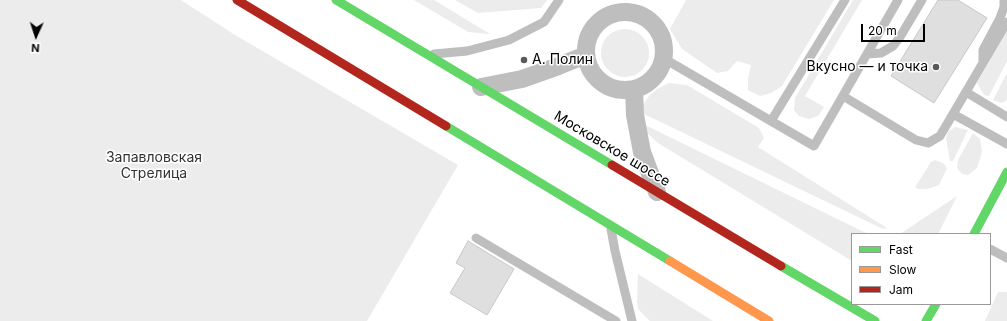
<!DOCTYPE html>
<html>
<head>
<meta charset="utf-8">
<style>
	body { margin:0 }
	#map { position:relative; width:1007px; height:321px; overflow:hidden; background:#fff; font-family:Inter,sans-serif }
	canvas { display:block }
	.legend { position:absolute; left:851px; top:233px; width:140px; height:72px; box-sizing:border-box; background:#fff; border:1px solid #999; margin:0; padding:5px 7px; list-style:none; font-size:12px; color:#000 }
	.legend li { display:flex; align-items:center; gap:8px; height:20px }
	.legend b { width:20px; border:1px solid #999 }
	.north { position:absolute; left:16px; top:16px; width:40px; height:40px; -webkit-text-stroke:3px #fff; paint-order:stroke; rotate:183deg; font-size:11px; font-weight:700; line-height:16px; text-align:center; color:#000 }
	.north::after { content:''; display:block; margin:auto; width:14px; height:18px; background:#000; clip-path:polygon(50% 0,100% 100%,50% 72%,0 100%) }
	.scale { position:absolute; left:861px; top:24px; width:64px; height:18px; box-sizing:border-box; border:2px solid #000; border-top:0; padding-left:5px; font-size:12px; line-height:14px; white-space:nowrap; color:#000; -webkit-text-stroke:3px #fff; paint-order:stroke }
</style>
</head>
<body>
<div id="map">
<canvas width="1007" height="321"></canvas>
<ul class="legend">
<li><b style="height:5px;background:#63d668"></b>Fast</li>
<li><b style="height:5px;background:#ff974d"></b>Slow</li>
<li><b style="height:5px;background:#b3261e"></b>Jam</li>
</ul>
<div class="north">N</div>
<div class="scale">20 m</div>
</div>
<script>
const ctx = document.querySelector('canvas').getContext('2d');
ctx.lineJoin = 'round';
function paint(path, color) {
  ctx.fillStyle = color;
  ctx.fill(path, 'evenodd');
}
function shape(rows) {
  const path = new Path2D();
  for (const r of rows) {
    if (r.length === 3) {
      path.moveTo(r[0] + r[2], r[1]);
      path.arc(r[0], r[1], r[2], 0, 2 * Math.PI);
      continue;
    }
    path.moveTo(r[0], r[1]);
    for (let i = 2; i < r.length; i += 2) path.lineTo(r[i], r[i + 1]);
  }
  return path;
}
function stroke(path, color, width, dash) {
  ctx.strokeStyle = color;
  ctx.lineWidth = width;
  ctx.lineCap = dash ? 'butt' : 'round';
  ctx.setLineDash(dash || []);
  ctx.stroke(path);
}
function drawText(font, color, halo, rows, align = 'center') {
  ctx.font = font + ' Inter,sans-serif';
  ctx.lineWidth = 3;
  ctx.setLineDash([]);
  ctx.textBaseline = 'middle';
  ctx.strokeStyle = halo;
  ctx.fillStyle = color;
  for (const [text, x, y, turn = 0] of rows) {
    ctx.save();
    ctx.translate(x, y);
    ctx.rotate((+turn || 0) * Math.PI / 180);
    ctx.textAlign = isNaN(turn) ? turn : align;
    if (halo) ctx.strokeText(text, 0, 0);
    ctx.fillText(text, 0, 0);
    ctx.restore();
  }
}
const green = shape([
	[0,0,181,0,235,35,458,165,367,321,0,321],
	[414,0,434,0,490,34,468,32],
	[455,0,547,0,541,8,478,13],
	[686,0,834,0,782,86,771,93,760,96,748,90,748,78,751,65,737,61,728,71,717,73,682,49,670,29],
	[853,0,862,0,805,96,824,107,818,116,809,119,799,116,794,110,795,98],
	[625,53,24],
	[1007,31,1007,61,989,96,984,95,977,83],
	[1007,73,1007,100,1002,103,993,100],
	[669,83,687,85,759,128,764,138,758,147,887,228,883,229,644,114,643,105,649,96,657,89],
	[645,125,868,234,852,234,852,261,658,143,647,133],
	[955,127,968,130,953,161,950,161,946,138,948,132],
	[973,133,980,139,982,152,977,168,968,175,962,174,957,168,958,160],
	[935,160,943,163,947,168,939,185,927,189,918,189,915,187,931,162],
	[957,196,938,234,900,234],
	[638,274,713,321,650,321,638,309,637,302],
	[998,292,1007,292,1007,321,985,321]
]);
const building = shape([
	[938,0,958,0,987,18,934,103,891,76,938,0],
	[468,241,514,269,487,315,450,293,465,268,456,263,468,241]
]);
const lane = shape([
	[434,54,467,51,509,40,544,22,559,0],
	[867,54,881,53,893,46,900,37,922,0],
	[663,58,771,121,845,0],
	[983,62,983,50,1000,18,1004,7,1004,0],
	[966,92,1007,117],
	[843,96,916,140,928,143,940,136,1007,22],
	[953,114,1007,144],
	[771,121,814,146,898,0],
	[611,229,615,251,632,321],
	[476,238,616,321],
	[990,249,1007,258]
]);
const street = shape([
	[625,51,39],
	[481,87,522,79,556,67,586,55],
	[634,89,635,115,642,152,657,192]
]);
const fast = shape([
	[336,0,612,165],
	[446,126,670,261],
	[974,234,1007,172],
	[781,266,875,321],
	[926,321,936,304]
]);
const slow = shape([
	[670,261,769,321]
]);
const jam = shape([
	[237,0,446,126],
	[612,165,781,266]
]);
const markers = [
	[524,60,4,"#595959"],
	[936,67,4,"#595959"]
];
const poiNames = [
	["А. Полин",532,60],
	["Вкусно — и точка",928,67,"right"]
];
const streetNames = [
	["Московское шоссе",612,149,31]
];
const parkNames = [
	["Запавловская",154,158],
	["Стрелица",154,174]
];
paint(green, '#ececec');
paint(building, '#dfdfdf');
stroke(building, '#c7c7c7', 1);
stroke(lane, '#bebebe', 9);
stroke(street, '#bebebe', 18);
stroke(fast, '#63d668', 9);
stroke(slow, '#ff974d', 9);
stroke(jam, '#b3261e', 9);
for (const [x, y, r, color] of markers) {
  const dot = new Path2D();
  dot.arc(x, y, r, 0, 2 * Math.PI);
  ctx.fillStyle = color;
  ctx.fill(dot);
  stroke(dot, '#fff', 1.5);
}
drawText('14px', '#000', '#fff', poiNames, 'left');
drawText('14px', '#000', '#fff', streetNames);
drawText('14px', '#333', '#fff', parkNames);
</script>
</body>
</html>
